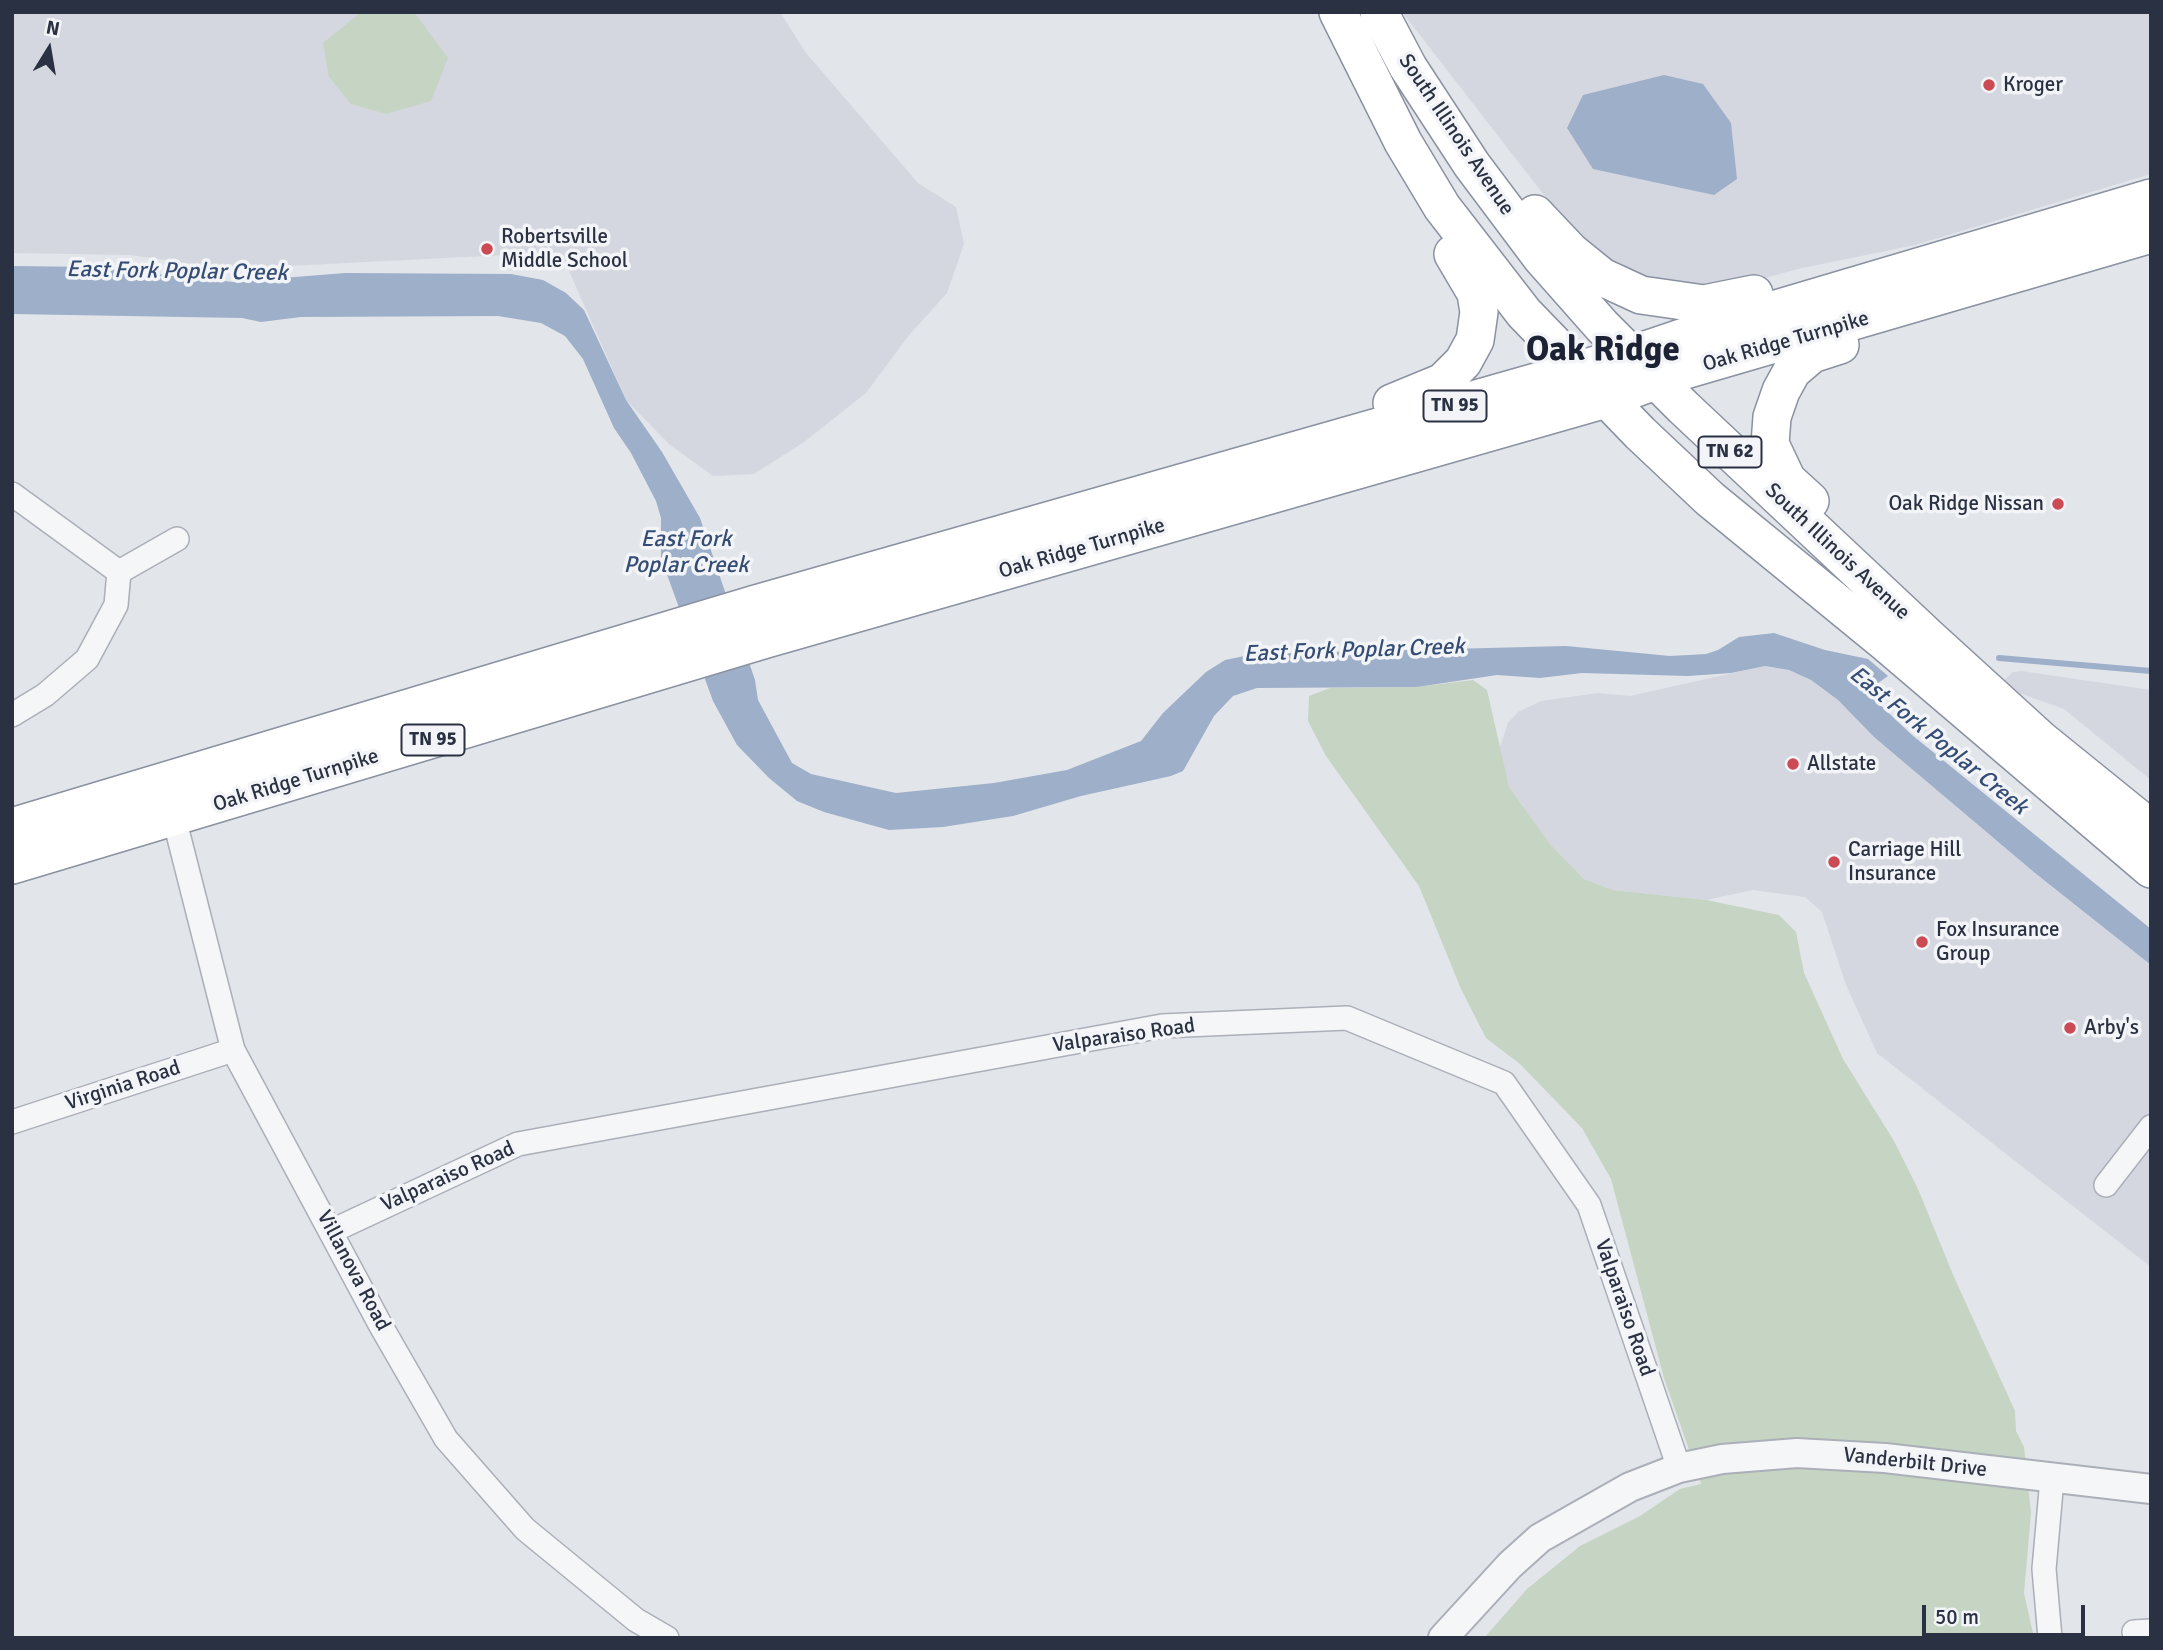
<!DOCTYPE html>
<html>
<head>
<meta charset="utf-8">
<style>
	body { margin:0 }
	#map { position:relative; width:2163px; height:1650px; overflow:hidden; background:#e2e5ea; font-family:Signika,sans-serif }
	canvas { display:block }
	.frame { position:absolute; inset:0; border:14px solid #2a3142; pointer-events:none }
	.north { position:absolute; left:14px; top:14px; width:70px; height:70px; -webkit-text-stroke:5px #f2f4f7; paint-order:stroke; rotate:11deg; font-size:19px; font-weight:700; line-height:28px; text-align:center; color:#2a3142 }
	.north::after { content:''; display:block; margin:auto; width:24px; height:32px; background:#2a3142; clip-path:polygon(50% 0,100% 100%,50% 72%,0 100%) }
	.scale { position:absolute; left:1922px; top:1605px; width:163px; height:32px; box-sizing:border-box; border:4px solid #2a3142; border-top:0; padding-left:9px; font-size:21px; line-height:24px; white-space:nowrap; color:#2a3142; -webkit-text-stroke:5px #f2f4f7; paint-order:stroke }
</style>
</head>
<body>
<div id="map">
<canvas width="2163" height="1650"></canvas>
<div class="frame"></div>
<div class="north">N</div>
<div class="scale">50 m</div>
</div>
<script>
const ctx = document.querySelector('canvas').getContext('2d');
ctx.lineJoin = 'round';
function paint(path, color) {
  ctx.fillStyle = color;
  ctx.fill(path, 'evenodd');
}
function shape(rows) {
  const path = new Path2D();
  for (const r of rows) {
    path.moveTo(r[0], r[1]);
    for (let i = 2; i < r.length; i += 2) path.lineTo(r[i], r[i + 1]);
  }
  return path;
}
function stroke(path, color, width, dash) {
  ctx.strokeStyle = color;
  ctx.lineWidth = width;
  ctx.lineCap = dash ? 'butt' : 'round';
  ctx.setLineDash(dash || []);
  ctx.stroke(path);
}
function drawText(font, color, halo, rows, align = 'center') {
  ctx.font = font + ' Signika,sans-serif';
  ctx.lineWidth = 7;
  ctx.setLineDash([]);
  ctx.textBaseline = 'middle';
  ctx.strokeStyle = halo;
  ctx.fillStyle = color;
  for (const [text, x, y, turn = 0] of rows) {
    ctx.save();
    ctx.translate(x, y);
    ctx.rotate((+turn || 0) * Math.PI / 180);
    ctx.textAlign = isNaN(turn) ? turn : align;
    if (halo) ctx.strokeText(text, 0, 0);
    ctx.fillText(text, 0, 0);
    ctx.restore();
  }
}
const built = shape([
	[12,12,780,12,806,53,918,183,956,207,964,244,947,293,910,334,866,393,804,442,754,474,713,476,669,444,626,400,566,264,526,254,228,269,130,255,12,253],
	[1402,12,2151,12,2151,174,1915,245,1802,268,1731,287,1664,288,1615,263,1561,217],
	[1764,666,1789,670,1811,680,1838,700,1874,737,2035,873,2151,965,2151,1267,1877,1053,1846,985,1822,912,1805,897,1753,890,1706,900,1613,890,1584,879,1550,844,1509,787,1499,750,1508,723,1518,712,1541,701,1598,693,1630,696],
	[2021,671,2151,690,2151,780,2064,709,2019,693,2004,680,2013,672]
]);
const green = shape([
	[361,12,414,12,448,58,431,101,386,114,351,104,329,77,323,43],
	[1473,680,1487,690,1509,787,1550,844,1584,879,1613,890,1706,900,1779,915,1796,932,1804,973,1843,1059,1894,1141,1918,1189,1954,1277,2015,1411,2016,1431,2024,1447,2031,1513,2024,1593,2034,1638,1484,1638,1527,1589,1580,1546,1640,1516,1680,1489,1701,1484,1664,1378,1611,1179,1582,1128,1520,1064,1486,1038,1461,989,1419,886,1326,756,1308,721,1309,696,1330,688,1416,687]
]);
const water = shape([
	[1664,75,1703,84,1731,123,1737,179,1714,195,1593,169,1567,128,1583,95],
	[12,266,91,267,233,282,345,273,511,274,543,280,566,293,584,310,626,400,662,452,700,518,755,680,758,700,792,763,811,774,896,793,994,783,1067,770,1141,741,1163,713,1206,672,1225,660,1254,654,1566,646,1670,656,1706,654,1718,650,1739,637,1774,633,1825,650,1868,659,1888,676,1874,686,1877,702,1912,735,2151,929,2151,965,2035,873,1874,737,1838,700,1811,680,1789,670,1765,666,1731,673,1688,676,1582,673,1540,678,1497,675,1417,687,1257,688,1233,696,1214,716,1183,771,1171,776,1081,796,1013,816,943,827,889,830,824,812,797,801,769,778,737,745,713,701,661,558,661,518,656,501,631,453,614,428,583,359,565,336,541,323,498,316,301,317,261,322,242,318,12,314]
]);
const stream = shape([
	[1999,658,2151,671]
]);
const minor = shape([
	[12,494,119,572],
	[12,715,45,695,87,659,116,605,119,572,177,539],
	[174,818,233,1050,381,1326,446,1439,525,1529,636,1620,667,1638],
	[12,1122,233,1050],
	[2106,1185,2151,1127],
	[332,1231,518,1144,1162,1026,1347,1018,1504,1083,1589,1205,1679,1468],
	[2134,1632,2151,1631],
	[2050,1638,2044,1569,2052,1479]
]);
const tertiary = shape([
	[1443,1638,1510,1565,1540,1538,1630,1487,1679,1468,1722,1459,1797,1453,1885,1458,2151,1489]
]);
const trunk = shape([
	[1338,12,1403,142,1442,207,1524,313,1640,433,1710,499,1886,643,2151,869],
	[1379,12,1408,67,1472,165,1541,257,1602,326,1683,407,1928,637,2041,740,2151,829],
	[1535,214,1570,251,1602,277,1641,295,1704,304,1754,294],
	[1392,403,1443,382,1463,362,1475,340,1479,312,1476,293,1453,254],
	[1810,501,1787,480,1770,444,1772,417,1781,391,1792,371,1812,354,1840,345],
	[12,827,756,604,1631,355,1699,332,2151,198],
	[12,865,766,639,1606,399,1685,370,2151,234]
]);
const markers = [
	[1989,85,7,"#cc4a53"],
	[487,249,7,"#cc4a53"],
	[2058,504,7,"#cc4a53"],
	[1793,764,7,"#cc4a53"],
	[1834,862,7,"#cc4a53"],
	[1922,942,7,"#cc4a53"],
	[2070,1028,7,"#cc4a53"]
];
const shields = [
	[1455,406,63],
	[1730,452,63],
	[433,740,63]
];
const shieldNames = [
	["TN 95",1455,406],
	["TN 62",1730,452],
	["TN 95",433,740]
];
const poiNames = [
	["Kroger",2003,85],
	["Robertsville",501,237],
	["Middle School",501,261],
	["Oak Ridge Nissan",2044,504,"right"],
	["Allstate",1807,764],
	["Carriage Hill",1848,850],
	["Insurance",1848,874],
	["Fox Insurance",1936,930],
	["Group",1936,954],
	["Arby's",2084,1028]
];
const streetNames = [
	["South Illinois Avenue",1456,135,56],
	["Oak Ridge Turnpike",1786,342,-16],
	["Oak Ridge Turnpike",1082,549,-16],
	["South Illinois Avenue",1837,552,43],
	["Oak Ridge Turnpike",296,781,-17],
	["Valparaiso Road",1124,1036,-8],
	["Virginia Road",123,1086,-18],
	["Valparaiso Road",448,1177,-24],
	["Villanova Road",353,1271,62],
	["Valparaiso Road",1624,1308,71],
	["Vanderbilt Drive",1915,1463,6]
];
const waterNames = [
	["East Fork Poplar Creek",177,272,1],
	["East Fork",686,540],
	["Poplar Creek",686,566],
	["East Fork Poplar Creek",1354,651,-2],
	["East Fork Poplar Creek",1938,741,39]
];
const townNames = [
	["Oak Ridge",1603,351]
];
paint(built, '#d4d7df');
paint(green, '#c6d4c3');
paint(water, '#9eafc9');
stroke(stream, '#9eafc9', 6);
stroke(minor, '#abafb8', 26);
stroke(tertiary, '#abafb8', 32);
stroke(trunk, '#8a91a1', 40);
stroke(minor, '#f5f6f8', 23);
stroke(tertiary, '#f5f6f8', 28);
stroke(trunk, '#fff', 37);
for (const [x, y, r, color] of markers) {
  const dot = new Path2D();
  dot.arc(x, y, r, 0, 2 * Math.PI);
  ctx.fillStyle = color;
  ctx.fill(dot);
  stroke(dot, '#f2f4f7', 2.5);
}
for (const [x, y, w] of shields) {
  const box = new Path2D();
  box.roundRect(x - w / 2, y - 15.5, w, 31, 5);
  ctx.fillStyle = '#f2f4f7';
  ctx.fill(box);
  stroke(box, '#2a3142', 2);
}
drawText('bold 19px', '#2a3142', null, shieldNames);
drawText('21px', '#2a3142', '#f2f4f7', poiNames, 'left');
drawText('21px', '#2a3142', '#f2f4f7', streetNames);
drawText('italic 23px', '#354d75', '#f2f4f7', waterNames);
drawText('bold 35px', '#1c2233', '#f2f4f7', townNames);
</script>
</body>
</html>
